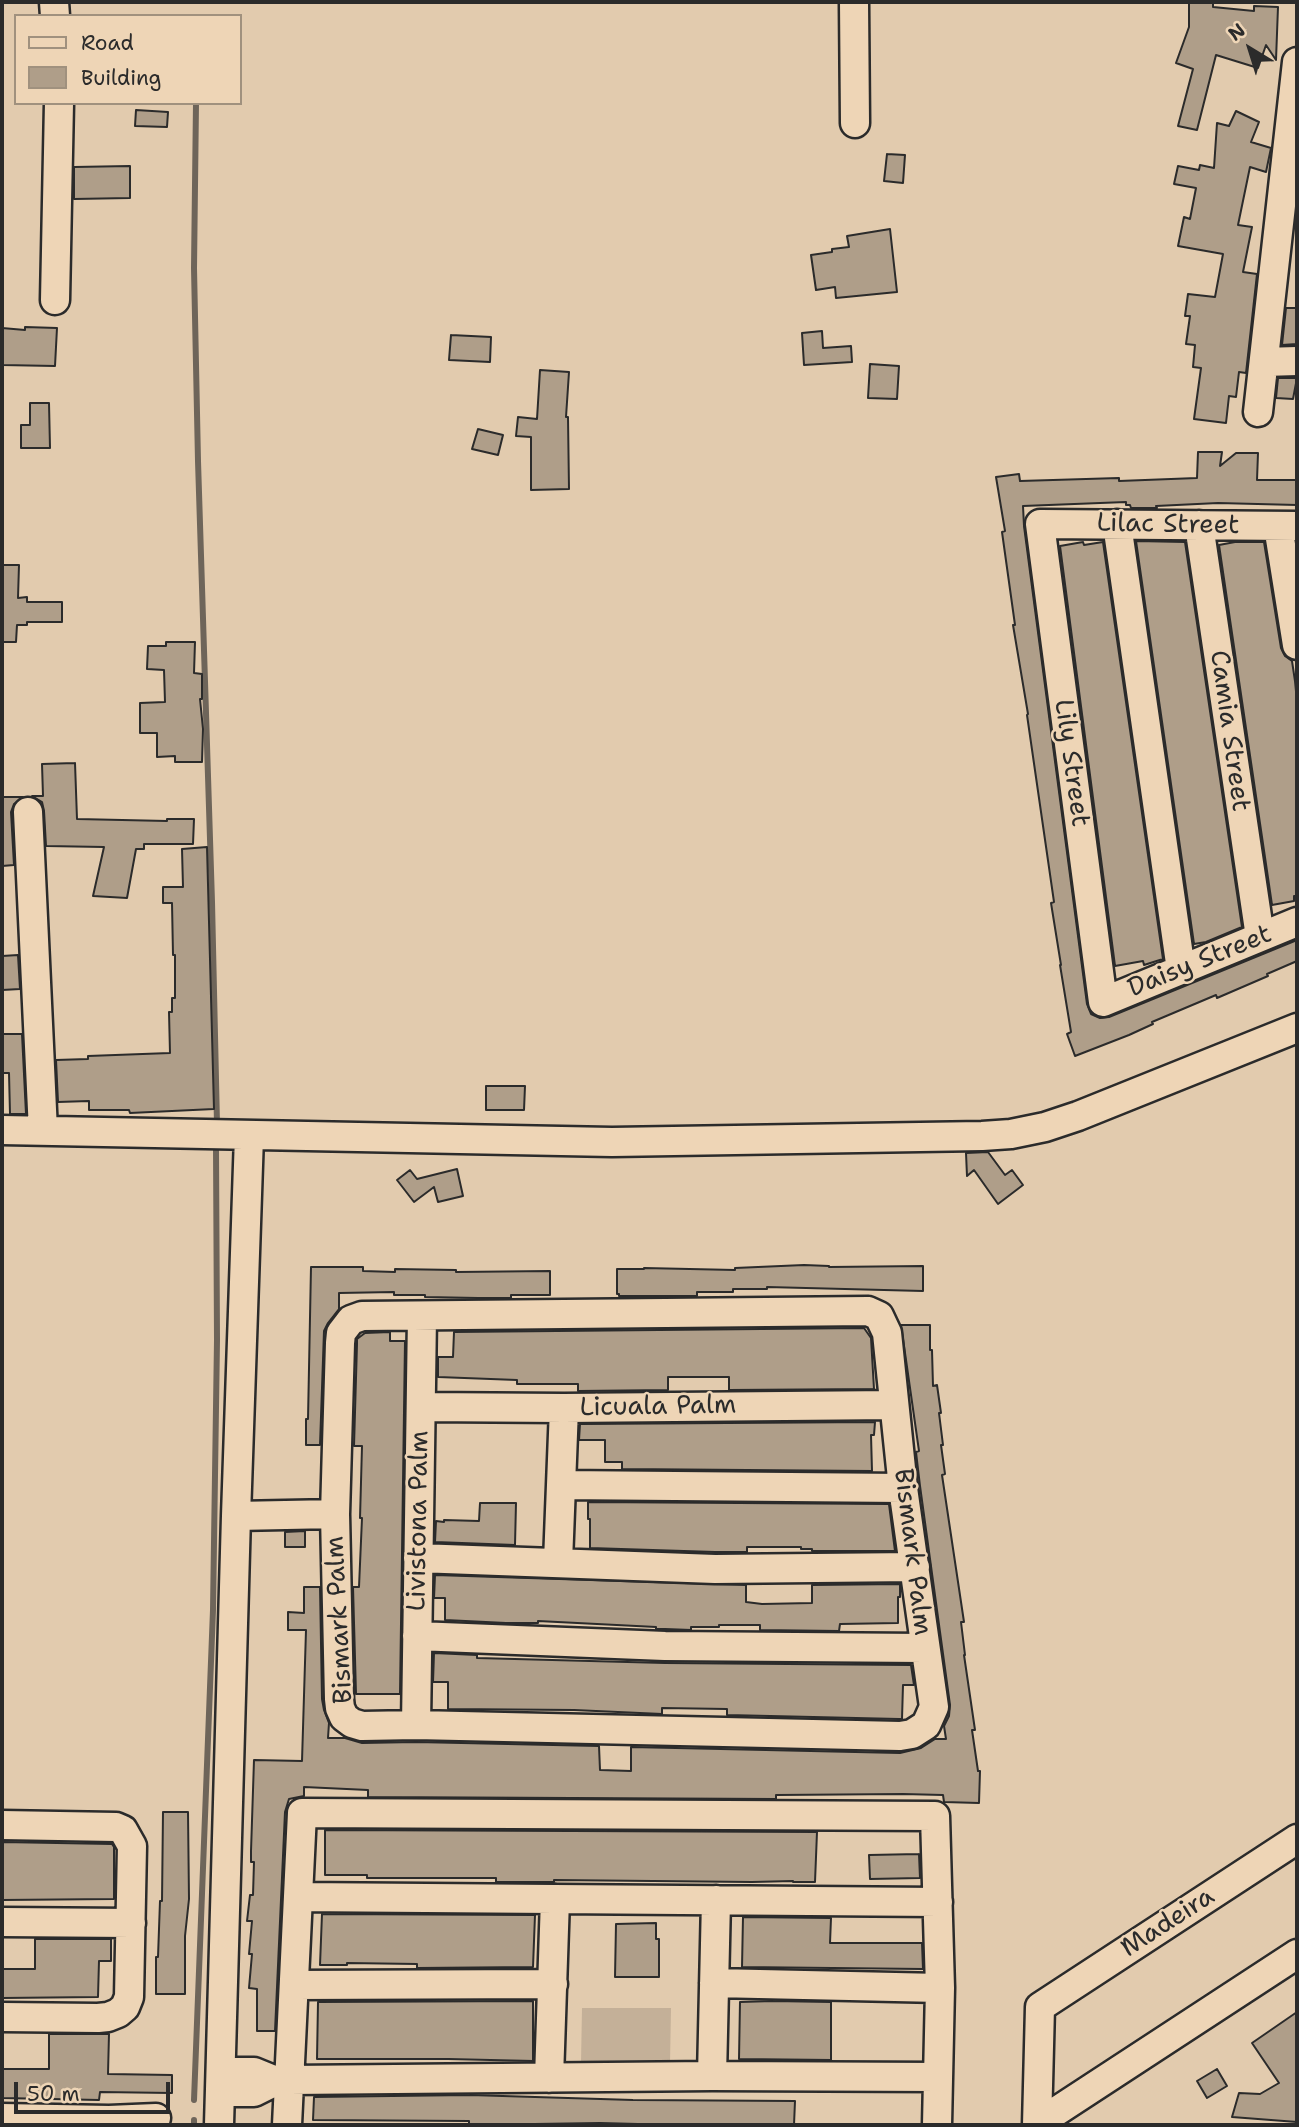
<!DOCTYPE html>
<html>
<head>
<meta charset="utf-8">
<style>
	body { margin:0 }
	#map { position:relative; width:1299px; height:2127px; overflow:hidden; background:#e2cbae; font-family:"Shantell Sans",sans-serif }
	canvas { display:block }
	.frame { position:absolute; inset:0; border:4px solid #2b2b2b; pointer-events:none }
	.legend { position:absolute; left:14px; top:14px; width:228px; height:91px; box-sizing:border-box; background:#eed5b6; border:2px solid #a0917e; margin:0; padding:9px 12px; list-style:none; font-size:21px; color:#2b2b2b }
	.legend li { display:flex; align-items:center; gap:14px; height:35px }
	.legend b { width:35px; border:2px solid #a0917e }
	.north { position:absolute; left:1215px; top:14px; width:70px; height:70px; -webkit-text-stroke:5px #eed5b6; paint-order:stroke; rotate:322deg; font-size:19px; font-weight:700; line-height:28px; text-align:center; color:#2b2b2b }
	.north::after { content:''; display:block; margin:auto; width:24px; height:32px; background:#2b2b2b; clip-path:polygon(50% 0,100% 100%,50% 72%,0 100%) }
	.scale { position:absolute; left:14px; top:2082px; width:156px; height:32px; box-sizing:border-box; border:4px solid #2b2b2b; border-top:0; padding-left:9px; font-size:21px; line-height:24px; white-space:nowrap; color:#2b2b2b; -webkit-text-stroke:5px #eed5b6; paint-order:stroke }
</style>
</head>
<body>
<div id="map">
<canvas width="1299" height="2127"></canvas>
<div class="frame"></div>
<ul class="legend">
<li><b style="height:9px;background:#eed5b6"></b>Road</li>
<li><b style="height:19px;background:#af9e89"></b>Building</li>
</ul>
<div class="north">N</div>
<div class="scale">50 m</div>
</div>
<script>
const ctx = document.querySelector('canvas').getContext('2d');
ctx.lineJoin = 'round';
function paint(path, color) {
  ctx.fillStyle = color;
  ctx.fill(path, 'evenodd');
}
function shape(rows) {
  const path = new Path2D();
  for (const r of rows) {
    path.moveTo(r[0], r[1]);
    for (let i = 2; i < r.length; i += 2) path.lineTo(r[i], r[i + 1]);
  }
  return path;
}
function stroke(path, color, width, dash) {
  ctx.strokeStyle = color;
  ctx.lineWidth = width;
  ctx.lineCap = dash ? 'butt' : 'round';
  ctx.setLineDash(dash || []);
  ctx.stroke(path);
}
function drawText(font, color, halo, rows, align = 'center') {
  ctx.font = font + ' "Shantell Sans",sans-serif';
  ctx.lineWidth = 5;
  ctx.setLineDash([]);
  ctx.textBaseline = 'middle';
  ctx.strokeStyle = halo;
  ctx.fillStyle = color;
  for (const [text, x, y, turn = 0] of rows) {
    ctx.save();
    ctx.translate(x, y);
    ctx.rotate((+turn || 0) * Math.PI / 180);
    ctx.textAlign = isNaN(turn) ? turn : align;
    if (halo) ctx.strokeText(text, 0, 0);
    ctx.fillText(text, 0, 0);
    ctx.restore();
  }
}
const green = shape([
	[582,2008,671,2008,670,2063,581,2063]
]);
const stream = shape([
	[196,103,194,268,198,461,212,902,217,1124],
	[194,2100,213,1610,217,1340,216,1148],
	[194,2125,194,2120]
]);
const building = shape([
	[1189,2,1213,2,1213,7,1254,11,1254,6,1278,7,1276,60,1266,45,1258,68,1216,55,1197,130,1178,126,1193,69,1176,63,1189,27,1189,2],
	[136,110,168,112,167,127,135,126,136,110],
	[1236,111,1259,122,1251,142,1271,148,1266,172,1250,167,1238,225,1252,227,1243,272,1257,274,1246,373,1239,372,1236,397,1229,396,1226,423,1194,419,1201,368,1193,367,1195,345,1186,344,1190,316,1185,316,1188,294,1215,297,1223,254,1178,246,1184,217,1190,219,1196,188,1174,184,1178,166,1199,170,1200,165,1214,168,1217,123,1229,126,1236,111],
	[887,154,905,155,903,183,884,181,887,154],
	[130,166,130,198,74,199,74,167,130,166],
	[890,229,897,292,836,298,835,287,816,290,811,255,832,252,832,249,849,247,847,236,890,229],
	[1286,308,1297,308,1297,344,1282,345,1286,308],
	[25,327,57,328,55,366,2,365,2,328,25,330,25,327],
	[822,331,823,348,851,346,852,362,804,365,802,333,822,331],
	[451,335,491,337,490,362,449,360,451,335],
	[870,364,899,366,897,399,868,398,870,364],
	[540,370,569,372,566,417,568,417,569,489,531,490,531,437,516,436,518,417,537,419,540,370],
	[1278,378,1297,378,1293,399,1276,398,1278,378],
	[30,403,49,403,50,448,21,448,21,425,30,425,30,403],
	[478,429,503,435,498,455,472,449,478,429],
	[1198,452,1222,452,1220,466,1236,453,1258,453,1257,480,1297,480,1297,505,1218,503,1156,506,1157,508,1131,508,1130,505,1126,505,1126,502,1023,506,1024,526,1087,1004,1091,1014,1100,1018,1109,1017,1297,940,1297,961,1267,974,1268,976,1217,998,1216,995,1152,1022,1153,1024,1129,1035,1075,1056,1067,1034,1071,1032,1060,965,1061,965,1051,903,1054,902,1027,715,1028,714,1013,625,1015,625,1002,532,1005,531,996,477,1019,474,1020,481,1119,478,1119,481,1197,478,1198,452],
	[1136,541,1185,542,1242,927,1206,942,1194,944,1136,541],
	[1083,542,1084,545,1103,542,1163,959,1144,965,1143,961,1115,966,1060,546,1083,542],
	[1235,542,1264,542,1281,648,1285,656,1292,661,1295,681,1297,702,1297,896,1294,896,1294,901,1272,905,1219,545,1235,542],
	[2,565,19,565,18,598,27,597,27,602,62,602,62,622,27,622,27,625,17,625,16,642,3,642,2,565],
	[166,642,195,642,194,673,202,674,202,699,200,699,203,729,202,762,175,762,175,756,157,757,157,733,140,733,140,703,165,702,164,670,147,669,148,646,166,646,166,642],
	[75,763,77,819,167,821,167,819,194,819,193,844,144,844,144,849,136,849,127,898,93,896,104,847,46,846,44,811,42,802,32,796,43,796,42,764,75,763],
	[2,797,23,797,14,804,11,812,14,865,2,866,2,797],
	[207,847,214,1109,130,1113,129,1110,89,1110,89,1101,58,1102,56,1060,88,1059,88,1056,170,1053,169,1012,172,1012,172,998,175,998,175,955,173,955,172,903,163,903,163,887,183,887,182,849,207,847],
	[18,955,20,989,2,990,2,956,18,955],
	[2,1034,22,1034,26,1114,10,1114,9,1073,2,1073,2,1034],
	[486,1086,525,1086,524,1110,486,1110,486,1086],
	[988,1152,1005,1175,1012,1170,1023,1185,998,1204,974,1170,967,1176,966,1153,988,1152],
	[410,1170,417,1179,457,1169,463,1196,438,1202,434,1187,414,1202,397,1180,410,1170],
	[804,1265,829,1266,829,1267,923,1266,923,1291,767,1287,767,1289,733,1289,733,1292,697,1292,697,1296,619,1296,619,1294,617,1294,617,1269,644,1269,644,1268,735,1270,735,1268,804,1265],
	[311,1267,363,1267,363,1271,395,1272,395,1269,456,1270,456,1272,550,1271,550,1295,511,1295,511,1298,478,1298,425,1297,425,1295,394,1295,394,1292,339,1293,339,1309,328,1323,324,1331,320,1445,306,1445,306,1419,308,1419,311,1267],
	[901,1325,930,1325,930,1350,932,1350,933,1386,937,1385,941,1413,939,1413,943,1445,941,1445,945,1474,942,1475,964,1622,961,1622,965,1655,964,1655,975,1730,972,1730,978,1771,980,1771,979,1803,944,1802,943,1795,903,1794,776,1795,776,1799,368,1797,368,1790,304,1787,304,1796,289,1799,285,1812,275,2031,257,2031,257,1989,249,1988,252,1954,249,1954,252,1921,247,1921,250,1895,253,1895,254,1862,251,1862,251,1851,254,1760,302,1761,306,1630,288,1630,288,1612,304,1613,304,1587,320,1587,322,1699,324,1710,329,1723,328,1738,345,1738,362,1743,416,1742,599,1746,600,1770,631,1771,631,1747,900,1753,921,1748,935,1739,946,1739,944,1726,949,1716,950,1705,920,1486,916,1452,919,1451,901,1325],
	[864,1328,871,1338,874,1389,729,1390,729,1377,668,1377,668,1390,578,1391,578,1384,517,1384,517,1380,438,1377,438,1357,453,1357,454,1332,864,1328],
	[390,1332,390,1341,405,1341,400,1694,356,1694,353,1587,359,1587,362,1518,360,1518,362,1446,354,1446,357,1344,357,1339,365,1333,390,1332],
	[875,1422,874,1435,871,1435,872,1471,622,1469,622,1462,605,1462,605,1440,579,1440,580,1424,875,1422],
	[588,1502,889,1504,895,1551,812,1551,812,1549,801,1549,801,1547,747,1547,747,1552,715,1552,590,1548,590,1519,588,1519,588,1502],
	[480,1503,516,1503,515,1545,435,1542,436,1521,444,1522,444,1520,479,1521,480,1503],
	[305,1531,305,1547,285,1547,285,1532,305,1531],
	[435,1575,746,1585,746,1602,762,1604,812,1603,812,1585,900,1584,900,1597,898,1597,898,1623,840,1624,839,1631,760,1630,760,1625,719,1625,719,1627,691,1627,691,1630,665,1629,656,1629,656,1627,538,1621,538,1623,506,1623,445,1620,445,1598,434,1598,435,1575],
	[434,1653,477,1655,477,1658,665,1663,911,1665,914,1685,903,1685,902,1719,899,1719,727,1715,727,1709,662,1708,662,1714,574,1710,448,1709,448,1682,433,1682,434,1653],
	[163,1812,188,1812,189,1899,185,1936,185,1994,156,1994,156,1957,158,1957,160,1901,162,1901,163,1812],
	[325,1830,817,1832,815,1882,793,1882,793,1881,752,1882,554,1880,554,1882,496,1882,496,1878,367,1878,367,1875,325,1875,325,1830],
	[2,1842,112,1844,114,1847,114,1899,2,1900,2,1842],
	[919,1854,920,1878,870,1879,869,1855,919,1854],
	[322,1914,535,1915,533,1967,417,1968,417,1964,347,1963,347,1965,320,1965,322,1914],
	[743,1917,831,1918,830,1943,922,1943,923,1969,742,1967,743,1917],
	[656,1923,656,1939,659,1939,659,1977,615,1977,616,1924,656,1923],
	[35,1939,111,1939,111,1961,99,1961,98,1997,2,1998,2,1969,35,1969,35,1939],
	[533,2001,533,2061,448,2059,317,2059,318,2002,533,2001],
	[773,2001,831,2002,831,2060,739,2059,740,2002,773,2001],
	[1297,2012,1297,2122,1232,2117,1239,2093,1260,2094,1279,2083,1252,2043,1297,2012],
	[49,2034,109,2034,108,2074,172,2075,172,2093,100,2092,99,2100,2,2098,2,2069,49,2069,49,2034],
	[1217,2069,1227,2086,1207,2098,1197,2081,1217,2069],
	[470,2095,633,2100,795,2101,794,2125,638,2125,638,2124,600,2123,469,2125,469,2121,313,2120,314,2097,470,2095]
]);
const minor = shape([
	[54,2,55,16],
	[854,2,855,123],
	[55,300,59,103],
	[1264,362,1297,361],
	[1258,412,1297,62],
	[1117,524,1181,970],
	[1199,525,1260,937],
	[1278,526,1297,645],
	[1297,526,1040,524,1103,1002,1297,922],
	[28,812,43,1131],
	[2,1130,612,1142,982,1136,1011,1134,1045,1127,1078,1116,1297,1028],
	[868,1311,879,1316,887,1333,903,1488,934,1707,926,1725,912,1734,900,1736,416,1725,362,1726,352,1723,344,1717,340,1708,339,1699,335,1514,340,1343,341,1333,351,1320,362,1316,868,1311],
	[422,1407,564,1408,894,1405],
	[561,1485,903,1488],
	[236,1516,335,1514],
	[418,1558,715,1569,915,1567],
	[558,1562,564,1408],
	[417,1636,665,1646,924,1648],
	[416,1725,422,1316],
	[2,1825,116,1827,123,1830,132,1846,129,1997,125,2007,118,2013,108,2017,98,2018,2,2017],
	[298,1897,938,1902],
	[2,1922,131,1923],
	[714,1983,940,1988],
	[294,1985,553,1984],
	[221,2072,254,2072,276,2081],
	[712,2076,716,1900],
	[549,2078,555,1899],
	[220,2092,254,2092,276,2081,290,2080,712,2076,938,2077],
	[2,2118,109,2120,156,2118],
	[1037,2124,1297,1954],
	[219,2125,236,1516,249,1136],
	[287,2125,302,1813,935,1816,940,1988,937,2125],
	[1037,2125,1040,2007,1297,1839]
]);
const streetNames = [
	["Lilac Street",1168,525,1],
	["Camia Street",1229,731,82],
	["Lily Street",1071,763,82],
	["Daisy Street",1200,962,-22],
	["Licuala Palm",658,1407,-1],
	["Livistona Palm",419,1521,-89],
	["Bismark Palm",912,1552,83],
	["Bismark Palm",340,1620,-93],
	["Madeira",1168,1923,-33]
];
paint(green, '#c4b098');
stroke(stream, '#6e655a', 6);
paint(building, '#af9e89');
stroke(building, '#2b2b2b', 2);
stroke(minor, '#2b2b2b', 33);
stroke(minor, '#eed5b6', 28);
drawText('26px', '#2b2b2b', '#eed5b6', streetNames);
</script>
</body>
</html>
